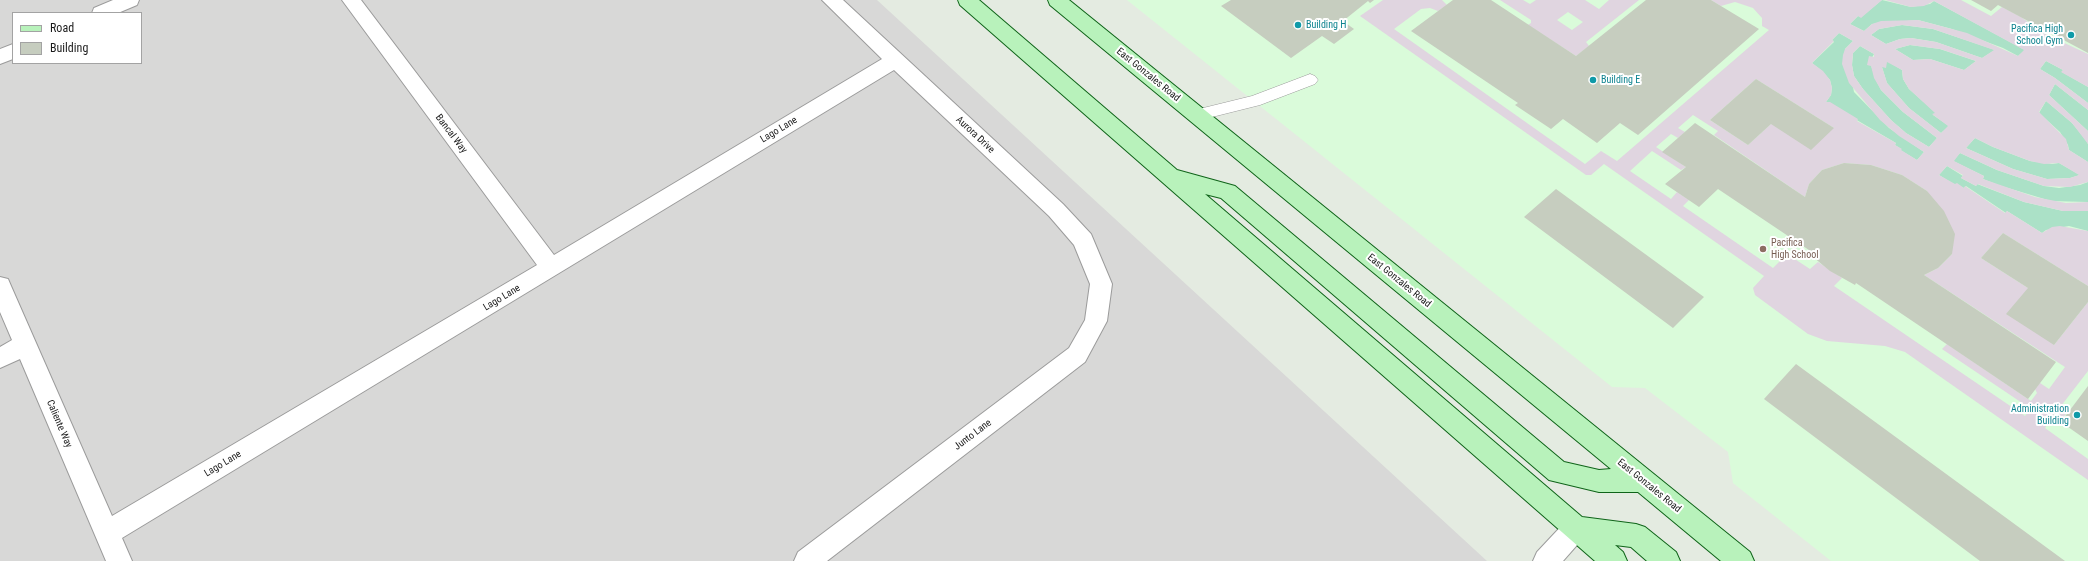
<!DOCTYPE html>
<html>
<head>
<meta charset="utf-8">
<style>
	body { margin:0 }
	#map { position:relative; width:2088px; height:561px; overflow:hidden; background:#e4ebe1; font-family:"Roboto Condensed",sans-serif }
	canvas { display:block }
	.legend { position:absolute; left:12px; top:12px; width:130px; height:52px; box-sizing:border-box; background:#fff; border:1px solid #a3a3a3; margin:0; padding:5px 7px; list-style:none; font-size:12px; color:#1a1a1a }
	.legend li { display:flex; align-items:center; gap:8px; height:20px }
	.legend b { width:20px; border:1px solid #a3a3a3 }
</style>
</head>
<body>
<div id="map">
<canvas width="2088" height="561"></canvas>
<ul class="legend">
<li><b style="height:5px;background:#b8f2bb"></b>Road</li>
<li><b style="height:11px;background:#c6cdbf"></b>Building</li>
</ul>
</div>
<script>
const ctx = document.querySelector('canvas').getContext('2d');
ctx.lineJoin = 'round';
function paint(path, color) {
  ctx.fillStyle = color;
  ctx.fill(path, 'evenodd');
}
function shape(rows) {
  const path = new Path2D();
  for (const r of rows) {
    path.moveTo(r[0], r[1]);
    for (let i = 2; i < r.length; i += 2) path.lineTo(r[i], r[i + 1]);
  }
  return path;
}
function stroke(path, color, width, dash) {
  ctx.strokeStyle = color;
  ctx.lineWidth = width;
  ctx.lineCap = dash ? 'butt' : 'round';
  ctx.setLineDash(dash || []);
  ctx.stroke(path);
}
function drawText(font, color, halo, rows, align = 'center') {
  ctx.font = font + ' "Roboto Condensed",sans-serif';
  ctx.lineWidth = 4;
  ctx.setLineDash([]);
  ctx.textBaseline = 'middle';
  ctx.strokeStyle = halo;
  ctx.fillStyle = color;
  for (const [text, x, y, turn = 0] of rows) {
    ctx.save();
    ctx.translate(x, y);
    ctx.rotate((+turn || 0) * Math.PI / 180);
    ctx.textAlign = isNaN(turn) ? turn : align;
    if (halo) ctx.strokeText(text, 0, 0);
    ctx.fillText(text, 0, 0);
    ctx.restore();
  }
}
const residential = shape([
	[0,0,877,0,1487,561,0,561],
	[13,13,141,13,141,63,13,63]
]);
const education = shape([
	[1127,0,2088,0,2088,561,1831,561,1733,483,1728,452,1645,388,1612,387]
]);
const grass = shape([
	[1882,0,1911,7,1930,4,1934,1,2025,50,2018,56,2003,48,1952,29,1918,20,1872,24,1864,31,1850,24,1858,16,1861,17],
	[1902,25,1933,29,1995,50,1982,58,1936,42,1911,38,1900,39,1886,44,1871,35,1879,29],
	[1839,33,1853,41,1845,49,1854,92,1889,128,1924,152,1917,160,1900,150,1901,149,1895,145,1896,143,1826,102,1831,95,1832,88,1830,80,1822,71,1812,63,1834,42,1832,40],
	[1910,45,1940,49,1976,61,1964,70,1930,59,1913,60,1895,49],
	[1860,46,1874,54,1868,65,1871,65,1875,78,1881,90,1903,112,1937,138,1929,147,1906,133,1891,120,1863,89,1854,76,1852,65,1853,53],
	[1887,61,1902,70,1903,79,1909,89,1936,113,1933,115,1949,126,1941,133,1909,108,1887,83,1882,67],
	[2046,61,2063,70,2062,72,2088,87,2088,103,2055,78,2040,69],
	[2055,84,2088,110,2088,131,2049,95],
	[2046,101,2072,123,2085,139,2088,144,2088,162,2069,150,2068,145,2060,132,2039,113],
	[1975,138,1993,147,2030,161,2052,164,2059,163,2080,175,2070,178,2047,179,2013,169,1966,148],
	[1960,153,1997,170,2044,186,2059,188,2080,185,2088,182,2088,202,2051,201,1998,185,1983,179,1984,176,1953,161],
	[1947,166,1963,176,1961,178,1976,186,1977,184,2024,202,2063,211,2088,211,2088,231,2069,226,2046,230,2042,233,2007,211,2006,213,1966,186,1964,188,1955,185,1939,175]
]);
const plaza = shape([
	[1383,0,1442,0,1447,5,1438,11,1430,8,1421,9,1394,29,1585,164,1601,151,1617,161,1769,30,1762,26,1762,18,1753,8,1735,2,1721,6,1711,0,1882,0,1861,18,1858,16,1850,24,1864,31,1872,24,1881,21,1918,20,1967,33,2018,56,2024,50,1934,1,1924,6,1911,7,1885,0,1961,0,1991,16,2002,7,2021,17,2045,34,2088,54,2088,87,2061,72,2063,70,2046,61,2040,69,2055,78,2088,103,2088,110,2055,84,2049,95,2088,131,2088,144,2072,123,2046,101,2039,112,2066,139,2069,150,2088,162,2088,182,2070,187,2044,186,1997,170,1960,153,1954,161,1984,176,1983,179,2035,197,2066,203,2088,202,2088,211,2063,211,2024,202,1978,184,1976,186,1961,178,1963,175,1947,166,1939,175,1955,184,1957,183,1964,188,1965,186,2005,213,2007,211,2042,233,2052,227,2060,226,2088,231,2088,286,2003,233,1981,258,2028,288,2054,345,2088,302,2088,371,2061,406,2068,411,2063,418,2055,413,2045,428,2088,459,2088,480,1905,352,1885,346,1827,341,1808,334,1755,295,1753,288,1764,276,1604,164,1591,175,1586,175,1360,16],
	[1902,25,1933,29,1994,50,1982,58,1936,42,1911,38,1900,39,1886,44,1871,35,1879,29],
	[1839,33,1853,41,1845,49,1843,55,1842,64,1849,83,1880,120,1899,136,1924,152,1917,160,1901,150,1902,149,1895,145,1896,143,1857,121,1858,119,1830,102,1826,102,1831,95,1832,88,1830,80,1823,71,1812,63,1834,41,1832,40],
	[1910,45,1940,49,1976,61,1964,70,1930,59,1913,60,1895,49],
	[1860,46,1874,54,1874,57,1869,56,1867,65,1871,66,1874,78,1881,90,1903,112,1937,138,1929,147,1906,133,1891,120,1863,89,1854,76,1852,65,1853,53],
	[1887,62,1902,70,1903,79,1909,89,1935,113,1932,114,1948,126,1941,133,1909,108,1887,83,1882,67,1886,68],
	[1756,79,1834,128,1771,124,1748,145,1710,120],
	[1693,115,1718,131,1714,135,1805,197,1809,184,1822,170,1844,163,1871,165,1902,175,1927,191,1952,254,1938,268,1924,275,2065,367,2049,389,2040,383,2035,389,2037,393,2031,401,1947,344,1942,349,2031,409,2025,416,1834,286,1842,278,1818,262,1810,269,1787,254,1773,268,1683,206,1689,200,1677,192,1671,199,1630,171,1652,151,1681,170,1686,167,1656,147,1671,134,1678,138,1685,132,1678,128],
	[1975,138,1993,147,2030,161,2044,164,2059,163,2079,175,2070,178,2047,179,2013,169,1966,148],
	[1500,0,1523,0,1530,4,1536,0,1585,0,1599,9,1609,0,1639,0,1586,42,1589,46,1576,56,1528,25,1531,23,1531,20],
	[1568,12,1583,22,1572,30,1557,20]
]);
const building = shape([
	[1231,0,1374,0,1370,3,1368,1,1343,21,1354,29,1334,44,1322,36,1291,58,1221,6],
	[1453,0,1491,0,1576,56,1646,0,1711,0,1759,29,1638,135,1620,123,1597,143,1563,119,1551,129,1515,105,1518,103,1411,31],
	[1971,0,2088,0,2088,53,1998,5,1991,11],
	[1756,79,1834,128,1811,150,1771,124,1748,145,1710,120],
	[1695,123,1805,197,1809,184,1822,170,1844,163,1871,165,1902,175,1927,191,1944,211,1955,234,1952,254,1938,268,1924,275,2056,362,2028,399,1856,283,1855,285,1830,271,1807,252,1809,250,1718,189,1699,207,1665,184,1686,167,1662,152],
	[1556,189,1704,297,1673,328,1524,217],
	[2003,233,2088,286,2088,302,2054,345,2006,314,2028,288,1981,258],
	[1796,364,2065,561,1980,561,1764,399],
	[2088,386,2088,441,2061,422]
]);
const lane = shape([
	[1310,74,1315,76,1318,80,1315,84,1260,105,1196,121,1191,119,1188,115,1191,111,1252,96,1310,74]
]);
const street = shape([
	[113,0,139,0,137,5,118,13,92,13,94,8,113,0],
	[342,0,361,0,554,255,882,59,822,0,843,0,1063,204,1091,234,1112,284,1107,321,1085,362,827,561,794,561,798,552,1069,348,1085,320,1090,284,1074,245,1049,216,894,70,122,538,132,561,106,561,20,359,0,368,0,347,12,340,0,312,0,277,8,279,11,286,112,516,537,265,342,0],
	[13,44,13,59,0,64,0,49,13,44],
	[1576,516,1585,520,1589,528,1585,536,1563,561,1533,561,1537,552,1567,520,1576,516]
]);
const secondary = shape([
	[958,0,979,0,1177,170,1235,186,1564,462,1599,470,1611,469,1050,5,1048,0,1069,0,1750,552,1754,561,1721,561,1638,492,1599,492,1549,480,1221,198,1205,194,1582,517,1636,524,1645,527,1676,552,1680,561,1647,561,1631,547,1615,545,1623,552,1627,561,1595,561,960,5,958,0]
]);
const markers = [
	[1298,25,4,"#0f9aa8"],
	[2071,35,4,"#0f9aa8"],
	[1593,80,4,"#0f9aa8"],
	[1763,249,4,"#8d6e63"],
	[2077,415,4,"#0f9aa8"]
];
const cultureNames = [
	["Building H",1306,25],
	["Pacifica High",2063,29,"right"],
	["School Gym",2063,41,"right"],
	["Building E",1601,80],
	["Administration",2069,409,"right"],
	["Building",2069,421,"right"]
];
const streetNames = [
	["East Gonzales Road",1148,75,39],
	["Lago Lane",779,130,-31],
	["Bancal Way",451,134,53],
	["Aurora Drive",975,135,43],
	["East Gonzales Road",1399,281,39],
	["Lago Lane",502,298,-31],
	["Caliente Way",59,424,67],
	["Junto Lane",973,435,-37],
	["Lago Lane",223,464,-31],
	["East Gonzales Road",1649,486,39]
];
const educationNames = [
	["Pacifica",1771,243],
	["High School",1771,255]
];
paint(residential, '#d8d8d7');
paint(education, '#dafbda');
paint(grass, '#abe1c7');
paint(plaza, '#e0d5e0');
paint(building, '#c6cdbf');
stroke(lane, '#9b9b9b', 1);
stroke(street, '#9b9b9b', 2);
stroke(secondary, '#0f6419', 2);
paint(lane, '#fff');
paint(street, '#fff');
paint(secondary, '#b8f2bb');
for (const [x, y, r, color] of markers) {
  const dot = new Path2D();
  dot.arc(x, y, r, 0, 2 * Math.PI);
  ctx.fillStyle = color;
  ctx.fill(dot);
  stroke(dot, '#fff', 1.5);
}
drawText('10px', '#0d838f', '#fff', cultureNames, 'left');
drawText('10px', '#1a1a1a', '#fff', streetNames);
drawText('10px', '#785e54', '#fff', educationNames, 'left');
</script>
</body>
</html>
